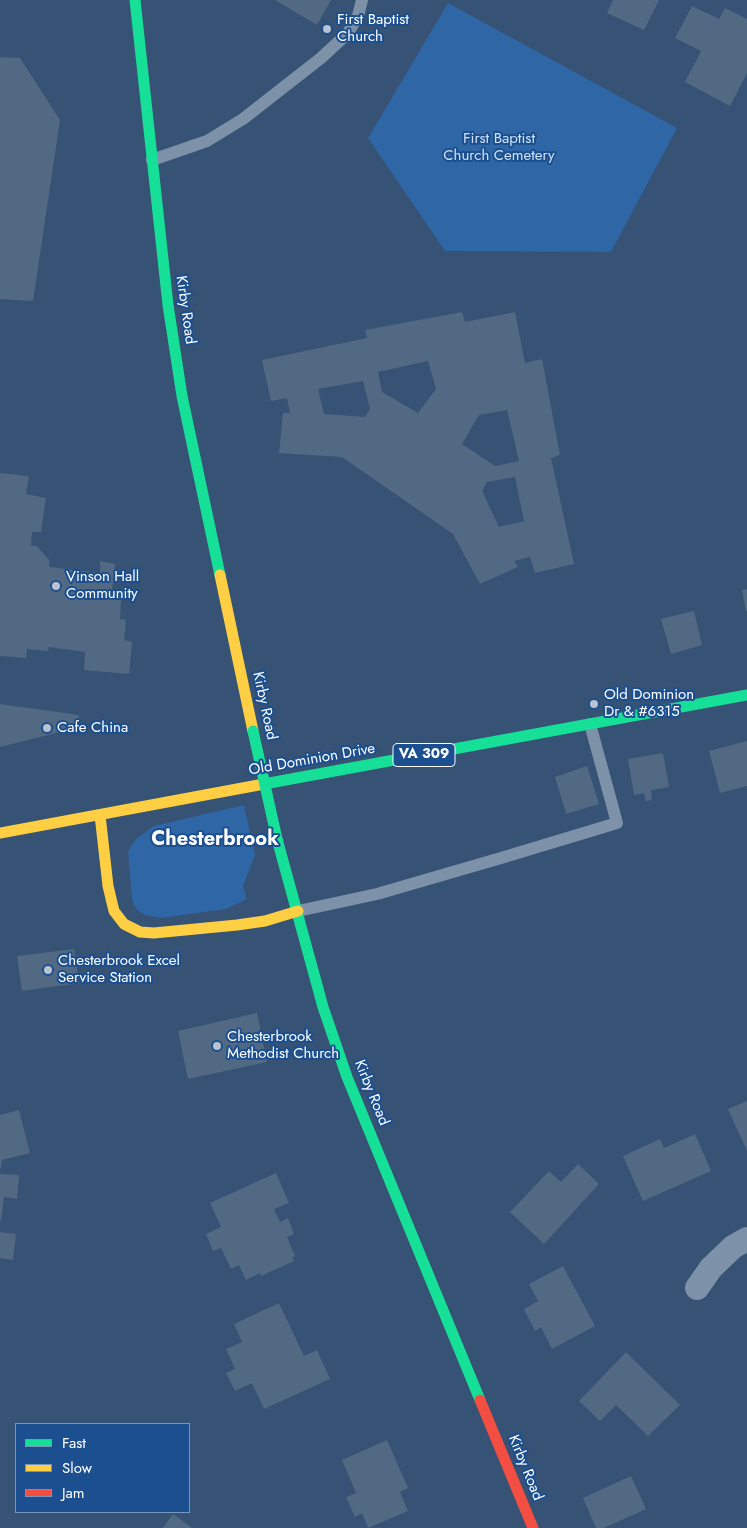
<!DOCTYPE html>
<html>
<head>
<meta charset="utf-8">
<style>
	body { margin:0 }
	#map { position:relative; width:747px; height:1528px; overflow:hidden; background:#365274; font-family:Jost,sans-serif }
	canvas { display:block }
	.legend { position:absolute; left:15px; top:1423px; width:175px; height:90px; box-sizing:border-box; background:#1b4f8f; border:1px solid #7695bc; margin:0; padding:6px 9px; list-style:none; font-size:15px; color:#fff }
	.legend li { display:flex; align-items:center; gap:10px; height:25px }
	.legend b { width:25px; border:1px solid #7695bc }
</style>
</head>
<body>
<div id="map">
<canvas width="747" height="1528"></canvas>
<ul class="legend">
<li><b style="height:6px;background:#16e098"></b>Fast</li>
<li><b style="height:6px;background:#ffcf43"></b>Slow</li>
<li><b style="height:6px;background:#f24e42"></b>Jam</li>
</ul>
</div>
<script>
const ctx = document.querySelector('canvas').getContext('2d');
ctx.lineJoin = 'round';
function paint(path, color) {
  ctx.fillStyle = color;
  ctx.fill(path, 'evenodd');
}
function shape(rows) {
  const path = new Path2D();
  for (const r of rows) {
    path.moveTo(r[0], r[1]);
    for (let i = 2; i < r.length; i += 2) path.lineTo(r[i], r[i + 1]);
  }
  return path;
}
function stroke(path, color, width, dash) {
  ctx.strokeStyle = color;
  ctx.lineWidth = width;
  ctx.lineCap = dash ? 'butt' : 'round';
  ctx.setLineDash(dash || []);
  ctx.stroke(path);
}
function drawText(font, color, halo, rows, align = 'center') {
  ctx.font = font + ' Jost,sans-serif';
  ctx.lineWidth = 4;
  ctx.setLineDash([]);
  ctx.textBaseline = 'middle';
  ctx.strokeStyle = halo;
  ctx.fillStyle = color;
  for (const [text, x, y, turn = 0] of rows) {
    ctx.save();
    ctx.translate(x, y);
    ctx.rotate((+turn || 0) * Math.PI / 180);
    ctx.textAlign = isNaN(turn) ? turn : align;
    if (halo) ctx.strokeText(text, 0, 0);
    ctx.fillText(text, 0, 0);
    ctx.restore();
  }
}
const green = shape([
	[448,3,677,128,611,252,445,251,368,138],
	[244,805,255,855,243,886,247,899,226,909,161,918,145,915,136,909,132,899,128,851,136,839,154,826]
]);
const building = shape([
	[275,0,331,0,317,25],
	[613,0,659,0,644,30,607,13],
	[692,6,719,19,725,8,747,19,747,73,730,106,685,82,701,51,675,38],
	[0,57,20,58,60,120,33,301,0,299],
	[462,312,465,322,515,312,525,363,542,359,560,455,551,458,574,564,535,573,530,557,514,561,518,567,480,584,453,534,342,457,279,453,283,413,290,413,287,398,271,401,262,360,367,338,365,330],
	[428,361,436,389,418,413,382,392,378,372],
	[363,381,370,409,365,417,324,414,318,389],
	[507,410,519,461,495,466,462,444,479,415],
	[515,477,524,521,499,527,482,491,487,482],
	[0,473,29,476,26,494,46,498,41,532,32,532,31,546,37,546,49,560,49,567,100,573,100,561,115,564,111,599,121,600,120,619,126,620,124,640,132,642,129,674,84,670,85,652,49,647,48,651,27,649,26,658,0,656],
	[747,589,747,611,746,611,742,590],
	[694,611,702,645,671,654,661,619],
	[0,704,79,715,80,727,0,747],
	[747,741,747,786,720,793,709,751],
	[663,753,669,787,651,790,652,800,646,801,644,793,634,795,628,759],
	[587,766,599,804,566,814,555,777],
	[74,949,79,983,22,991,17,956],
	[257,1013,267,1062,188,1079,178,1031],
	[747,1101,747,1151,728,1109],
	[19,1110,30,1153,2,1160,1,1168,0,1168,0,1115],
	[695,1134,711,1171,643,1201,623,1156,660,1139,664,1148],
	[578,1164,599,1184,544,1244,510,1212,549,1171,561,1182],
	[276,1173,289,1203,274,1209,280,1222,288,1218,294,1234,287,1237,295,1256,292,1257,294,1261,261,1276,260,1273,246,1280,239,1265,231,1269,221,1248,213,1251,206,1234,221,1227,210,1203],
	[0,1174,19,1175,17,1199,4,1197,1,1221,0,1221],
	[0,1232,16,1234,13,1260,0,1258],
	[563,1266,595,1326,552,1349,541,1327,535,1331,524,1309,538,1301,529,1284],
	[279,1303,304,1356,317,1350,330,1379,264,1409,252,1383,235,1391,226,1373,235,1369,226,1349,242,1342,234,1324],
	[626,1352,680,1405,648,1436,616,1405,600,1421,579,1401],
	[387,1440,408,1488,400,1492,408,1511,368,1528,362,1513,355,1517,346,1497,356,1493,342,1460],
	[631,1476,646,1509,604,1528,596,1528,583,1498],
	[173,1514,192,1528,163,1528]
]);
const lane = shape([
	[152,160,207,141,243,119,321,58,348,33,358,16,362,0],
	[298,911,377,894,501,858,617,823,590,724]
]);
const street = shape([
	[697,1288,711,1268,733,1247,747,1239]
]);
const fast = shape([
	[135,0,168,305,182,396,220,575],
	[264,784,747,695],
	[277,839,323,1007,347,1077,480,1400]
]);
const slow = shape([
	[220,575,253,731],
	[100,815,108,886,114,911,124,924,140,932,154,933,237,925,265,921,298,911],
	[0,833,264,784]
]);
const jam = shape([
	[480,1400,533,1528]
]);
const fastBridge = shape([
	[253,731,277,839]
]);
const markers = [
	[327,29,5,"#b9c2ce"],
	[56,586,5,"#b9c2ce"],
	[594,704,5,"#b9c2ce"],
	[47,728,5,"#b9c2ce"],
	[48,970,5,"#b9c2ce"],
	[217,1046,5,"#b9c2ce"]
];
const shields = [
	[424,755,62]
];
const shieldNames = [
	["VA 309",424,755]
];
const poiNames = [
	["First Baptist",337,20],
	["Church",337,37],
	["Vinson Hall",66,577],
	["Community",66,594],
	["Old Dominion",604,695],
	["Dr & #6315",604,712],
	["Cafe China",57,728],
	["Chesterbrook Excel",58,961],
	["Service Station",58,978],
	["Chesterbrook",227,1037],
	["Methodist Church",227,1054]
];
const parkNames = [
	["First Baptist",499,139],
	["Church Cemetery",499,156]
];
const streetNames = [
	["Kirby Road",185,310,82],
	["Kirby Road",264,706,78],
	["Old Dominion Drive",312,760,-10],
	["Kirby Road",371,1093,68],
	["Kirby Road",525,1468,68]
];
const districtNames = [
	["Chesterbrook",215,840]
];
paint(green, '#2f66a5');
paint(building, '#526984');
stroke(lane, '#7d92a8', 12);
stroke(street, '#7d92a8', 24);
stroke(fast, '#16e098', 11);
stroke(slow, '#ffcf43', 11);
stroke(jam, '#f24e42', 11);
stroke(fastBridge, '#16e098', 11);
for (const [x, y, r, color] of markers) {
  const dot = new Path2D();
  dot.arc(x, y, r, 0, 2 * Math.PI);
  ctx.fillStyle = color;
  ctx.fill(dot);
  stroke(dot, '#1b4f8f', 2);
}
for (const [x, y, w] of shields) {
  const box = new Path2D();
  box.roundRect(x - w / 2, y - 11.5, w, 23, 4);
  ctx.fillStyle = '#1b4f8f';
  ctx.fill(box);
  stroke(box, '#fff', 1);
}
drawText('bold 14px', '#fff', null, shieldNames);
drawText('15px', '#fff', '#1b4f8f', poiNames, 'left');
drawText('15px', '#cfe3fa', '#1b4f8f', parkNames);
drawText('15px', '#fff', '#1b4f8f', streetNames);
drawText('bold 20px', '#fff', '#1b4f8f', districtNames);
</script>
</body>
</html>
